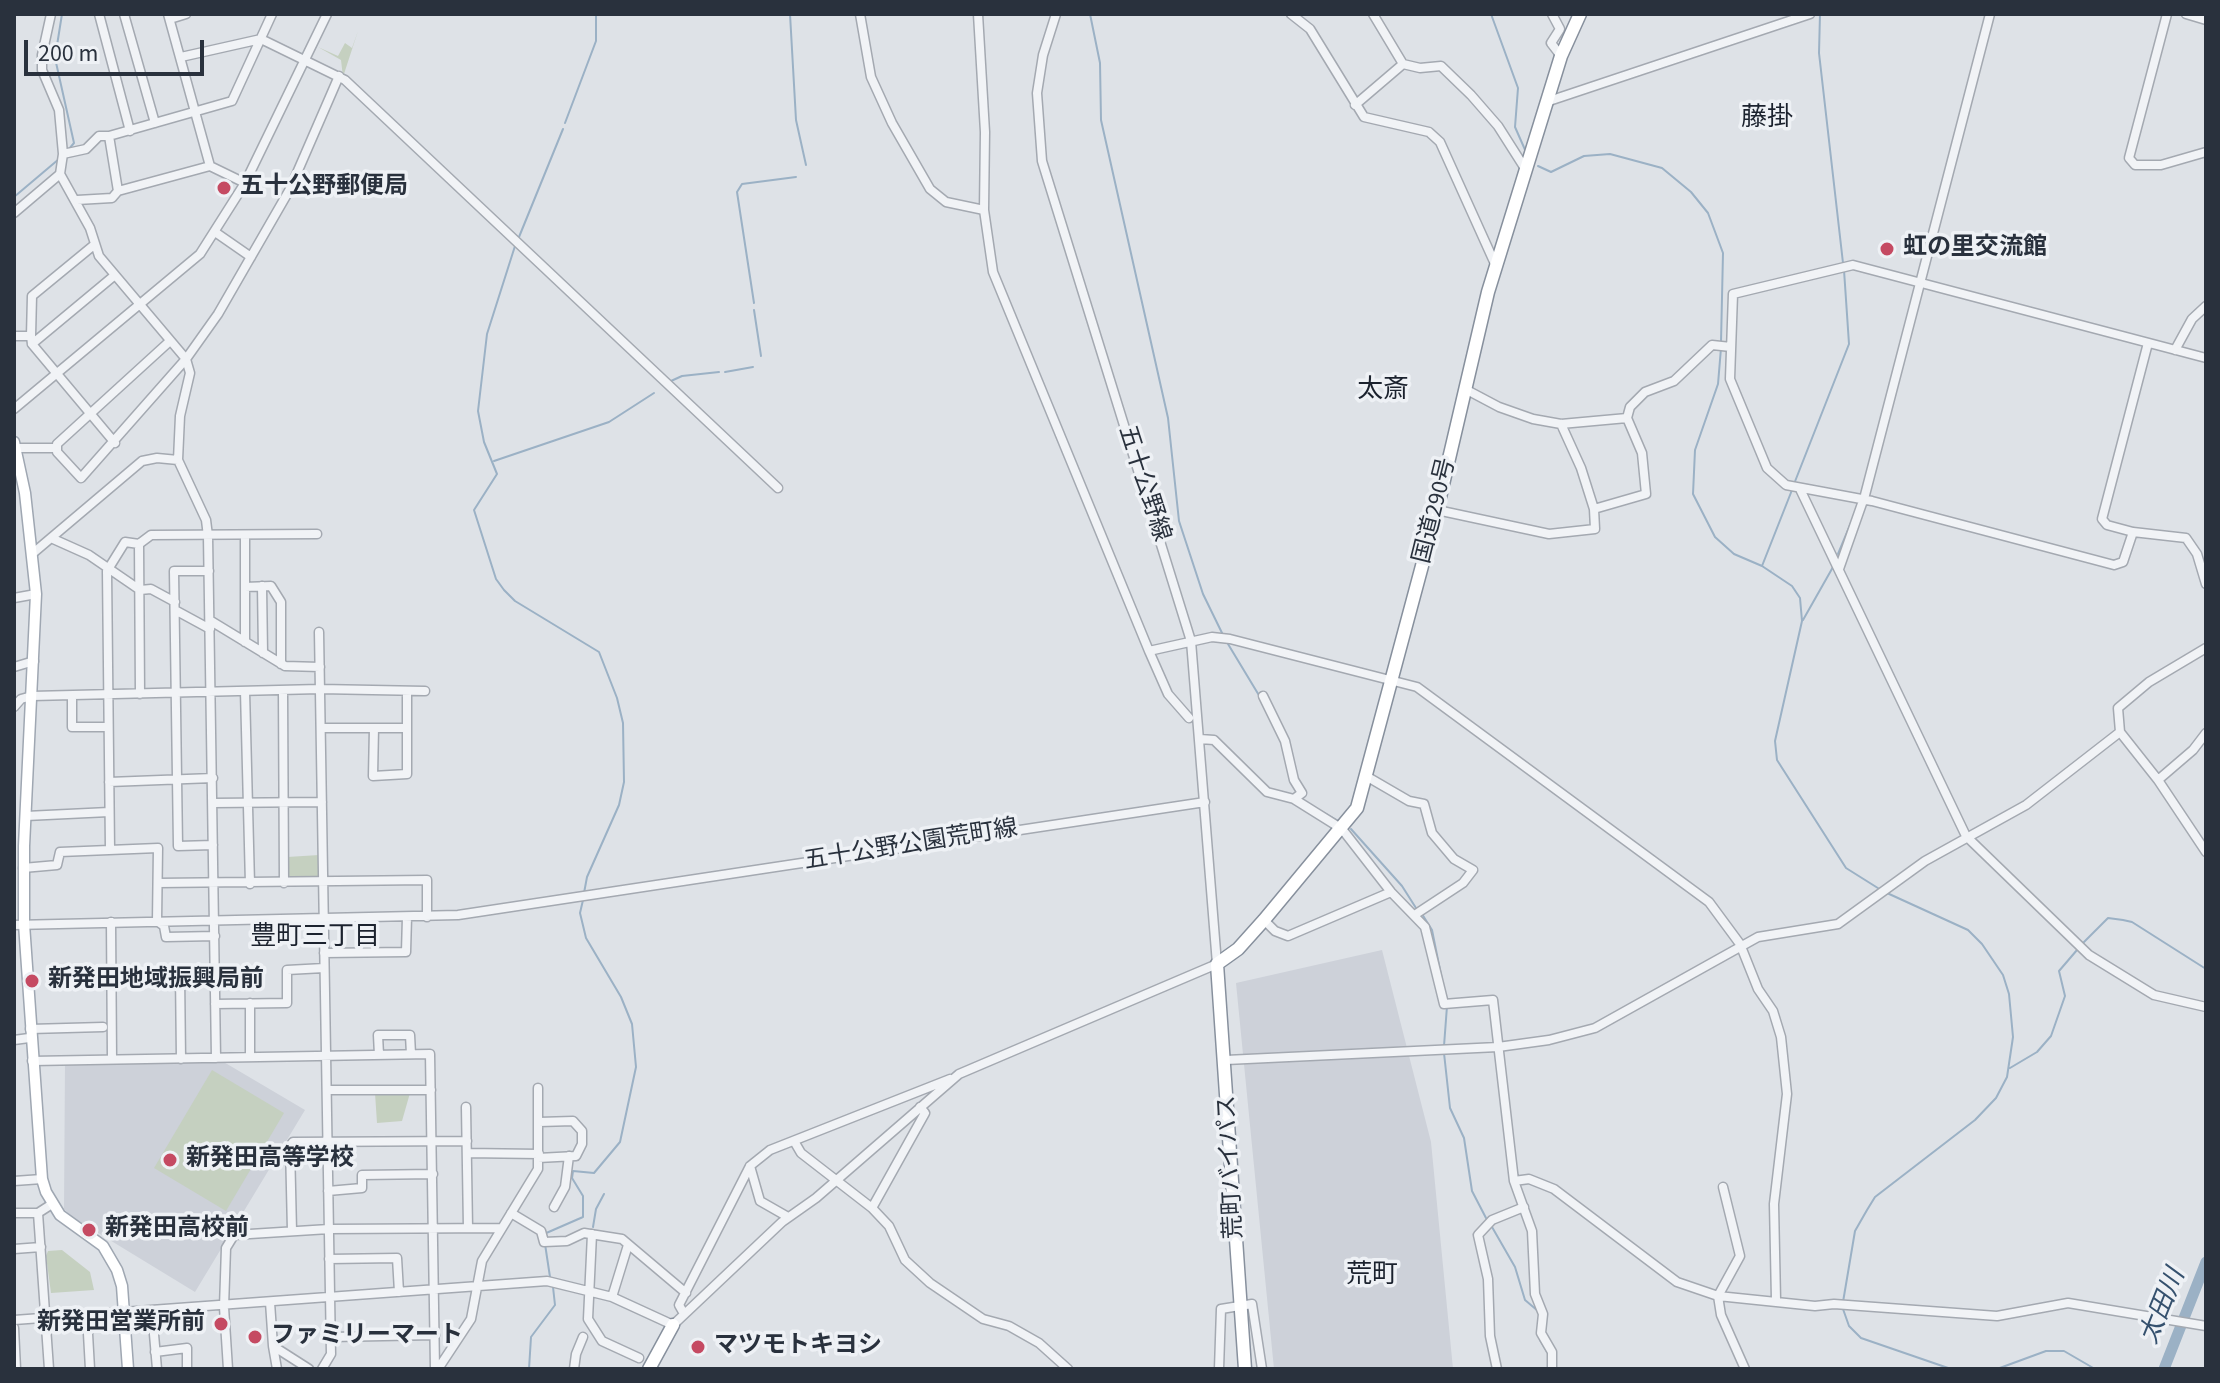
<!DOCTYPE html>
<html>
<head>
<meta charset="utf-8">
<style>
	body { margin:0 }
	#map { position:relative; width:2220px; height:1383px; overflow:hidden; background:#dee2e7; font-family:"Source Sans 3",sans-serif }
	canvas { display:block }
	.frame { position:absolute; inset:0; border:16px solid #29313d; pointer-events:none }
	.scale { position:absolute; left:24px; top:40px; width:180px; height:36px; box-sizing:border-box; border:4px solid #29313d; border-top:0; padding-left:10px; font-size:24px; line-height:28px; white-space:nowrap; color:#29313d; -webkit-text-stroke:6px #eef1f5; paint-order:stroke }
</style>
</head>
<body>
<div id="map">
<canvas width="2220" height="1383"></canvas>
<div class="frame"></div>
<div class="scale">200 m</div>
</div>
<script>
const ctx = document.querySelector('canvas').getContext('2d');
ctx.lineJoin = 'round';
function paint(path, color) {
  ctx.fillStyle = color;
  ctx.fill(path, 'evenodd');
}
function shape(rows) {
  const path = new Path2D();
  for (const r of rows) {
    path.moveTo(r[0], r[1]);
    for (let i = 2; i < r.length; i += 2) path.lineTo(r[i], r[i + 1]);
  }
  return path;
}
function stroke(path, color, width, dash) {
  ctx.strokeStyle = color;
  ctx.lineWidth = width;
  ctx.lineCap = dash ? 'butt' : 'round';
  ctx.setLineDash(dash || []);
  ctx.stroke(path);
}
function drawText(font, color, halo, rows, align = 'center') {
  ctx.font = font + ' "Source Sans 3","Noto Sans JP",sans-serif';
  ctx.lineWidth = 7;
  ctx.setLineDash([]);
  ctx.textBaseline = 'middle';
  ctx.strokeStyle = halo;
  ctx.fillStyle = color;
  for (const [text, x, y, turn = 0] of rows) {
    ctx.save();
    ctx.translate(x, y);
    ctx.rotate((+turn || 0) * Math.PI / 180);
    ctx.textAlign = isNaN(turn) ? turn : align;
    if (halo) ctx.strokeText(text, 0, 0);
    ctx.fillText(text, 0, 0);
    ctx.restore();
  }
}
const built = shape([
	[1382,950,1431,1142,1453,1369,1274,1369,1236,983],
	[222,1061,305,1110,195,1292,72,1217,64,1209,65,1064]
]);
const green = shape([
	[358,31,343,77,341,60,318,47,338,56,345,43,352,48],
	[319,855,320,879,288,880,287,857],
	[212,1070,284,1113,226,1211,154,1168],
	[375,1093,410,1093,402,1121,377,1123],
	[62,1250,90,1272,94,1290,51,1293,46,1256,48,1251]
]);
const stream = shape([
	[62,14,55,58,74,143,69,149],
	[790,14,796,120,806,165],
	[1090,14,1100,63,1101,120,1168,418,1179,521,1203,594,1223,635],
	[1491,14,1518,88,1515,127,1526,152],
	[1820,14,1819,53,1843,263],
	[565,123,596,41,596,14],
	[1538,166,1551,172,1584,156,1610,154,1662,168,1691,192,1708,213,1723,253,1721,342],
	[14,197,59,159],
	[519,237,563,129],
	[515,246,487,334,478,411,484,442,497,474,474,510,496,579,504,590,515,601,599,652,617,698,623,723,624,782,619,805,587,877,584,893],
	[754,303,737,192,742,184,796,177],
	[754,310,761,356],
	[1721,348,1718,384,1695,450,1693,494,1715,537,1734,554,1762,566,1792,586,1800,598,1802,621,1775,741,1777,760,1846,868,1881,890],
	[725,372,753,367],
	[671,381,682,376,719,372],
	[494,461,609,422,654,393],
	[1794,484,1849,344,1844,270],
	[1838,554,1853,518],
	[1762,566,1792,490],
	[1803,620,1833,567],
	[1228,644,1260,697],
	[1321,811,1340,822],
	[1351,829,1402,886,1416,908],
	[1422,914,1432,930,1442,980],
	[2081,945,2108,918,2123,920,2132,922,2206,969],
	[1444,1046,1447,1006],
	[1444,1053,1450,1108,1464,1138,1472,1191,1486,1218],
	[2010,1068,2037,1052,2051,1036,2065,996,2059,971,2077,950],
	[593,1227,596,1209,604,1194],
	[1492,1227,1515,1267,1525,1300,1538,1311],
	[544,1234,583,1217,583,1196,572,1178,573,1171,594,1173,620,1142,636,1067,632,1024,621,997,586,938,580,913,583,900],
	[545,1244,550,1277],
	[1843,1302,1855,1231,1867,1210,1875,1197,1975,1120,1996,1098,2007,1077,2013,1037,2009,994,2003,975,1982,944,1968,930,1887,893],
	[1843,1309,1849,1326,1861,1338,1951,1369],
	[1540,1340,1549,1355],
	[529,1369,531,1337,555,1305,553,1287],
	[1997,1369,2046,1351,2064,1351,2095,1369]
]);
const river = shape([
	[2164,1369,2206,1262]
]);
const minor = shape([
	[99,14,130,131],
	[124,14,155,123],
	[168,14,210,166],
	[860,14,871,77,892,123,930,189,946,202,984,210],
	[978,14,985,132,984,210,993,272,1149,651,1168,694,1189,718],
	[1291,14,1310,29,1364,117,1429,132,1440,142,1496,266],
	[1373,14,1403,64,1420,68,1441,66,1471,95,1498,126,1526,170],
	[1552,14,1560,29,1551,43,1561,56],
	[2167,14,2129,158,2135,165,2161,165,2206,152],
	[2186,14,2206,20],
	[170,19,186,14],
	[181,57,261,39,345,80,778,488],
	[1546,102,1810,14],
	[1355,105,1403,64],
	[63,154,86,149,99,136,109,136],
	[60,174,90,228,99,256,186,359,190,373,180,416,178,460,206,520,208,536,216,1058],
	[118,191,109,136,232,101,272,14],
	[77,200,112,198,118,191,210,166,245,183],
	[14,213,60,174,63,154,59,110,42,70,42,55,51,14],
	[215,232,251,257],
	[94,245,32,296,31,336,32,344,115,443],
	[14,336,31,336],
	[170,341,57,444,57,452,81,478,186,359,218,314,290,189,339,76],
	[2148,343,2102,519,2107,525,2133,532,2186,538,2197,554,2206,584],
	[32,344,115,275],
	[2175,350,2192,319,2206,306],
	[1465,389,1499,407,1533,419,1561,424,1627,418],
	[14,409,200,254,245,183,327,14],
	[15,448,56,448],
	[1800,489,1966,836,2089,955,2154,995,2206,1007],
	[1594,509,1646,494,1642,453,1627,418,1630,407,1645,392,1674,381,1712,345,1731,347],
	[1437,510,1549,534,1595,529,1594,509,1581,468,1561,424],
	[2133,532,2123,562,2114,565,1872,501,1786,485,1767,468,1730,379,1733,294,1853,265,2206,358],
	[51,538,89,555,140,590,151,589,175,602],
	[139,544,140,694],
	[32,554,142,461,157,458,178,460],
	[1839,569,1865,495,1990,14],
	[209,571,174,571,177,778,178,846,213,845],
	[262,586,263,653],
	[245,587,271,586,281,602,281,664],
	[14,598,36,594],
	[175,610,210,629],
	[211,621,285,666,320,667],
	[319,632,331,1354,322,1369],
	[245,642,245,535],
	[2206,648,2149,682,2118,708,2120,732,2158,780,2206,852],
	[1149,651,1212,637,1230,639,1417,687,1709,902,1740,944,1758,989,1773,1011,1781,1037,1787,1094,1774,1204,1776,1300],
	[14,667,34,661],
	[245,691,250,884],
	[283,691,284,883],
	[72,696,72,727,108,727],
	[1263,696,1285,741,1294,780,1302,793,1294,799],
	[14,707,21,699,32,696,320,689,425,691],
	[321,728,407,728],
	[374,728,373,776,407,774,407,691],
	[1200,739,1214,740,1267,792,1294,799,1342,829,1391,892,1425,927,1444,1004,1493,1000,1514,1181,1532,1231,1535,1294,1543,1314,1541,1333,1552,1352,1552,1369],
	[1366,776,1409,801,1424,804,1432,833,1454,859,1473,870,1463,883,1416,914],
	[2158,780,2193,750,2206,733],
	[109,782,213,778],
	[213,803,322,802],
	[26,816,109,812],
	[110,849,107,571,125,542,139,544,151,535,317,534],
	[23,868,57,865,60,852,158,848,157,921,164,926,166,937,215,936],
	[158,883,427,880,427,917],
	[1264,920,1275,931,1288,936,1391,892],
	[111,922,112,1059],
	[14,925,458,915,1205,802],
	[324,953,406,952,407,917],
	[250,1003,250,1056],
	[215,1004,287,1003,287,970,324,968],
	[30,1029,103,1027],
	[14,1040,29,1038],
	[379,1055,378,1035,410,1035,411,1054],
	[181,1059,180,974,215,972],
	[1226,1060,1498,1047,1549,1040,1595,1028,1758,937,1838,924,1925,861,2026,805,2120,732],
	[32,1061,430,1054,435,1369],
	[327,1090,431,1090],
	[466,1107,468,1228],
	[794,1141,801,1153,872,1208,889,1226,905,1260,930,1283,983,1319,1009,1326,1039,1343,1068,1369],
	[467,1153,539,1154],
	[538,1158,576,1156,582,1144,582,1131,573,1121,539,1122],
	[750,1166,760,1201,788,1217],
	[14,1181,42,1179],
	[1514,1181,1529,1179,1554,1189,1677,1282,1718,1296,1815,1306,1834,1304,1997,1316,2068,1303,2206,1326],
	[1723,1187,1740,1256,1718,1296,1721,1315,1745,1369],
	[328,1191,362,1188,362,1175,433,1174],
	[554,1207,565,1187,569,1156],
	[872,1208,925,1113,920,1107],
	[14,1213,38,1213,52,1204],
	[38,1213,49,1369],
	[511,1213,541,1231,544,1242,567,1241,584,1233,622,1239,686,1293],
	[292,1231,290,1146,293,1142,467,1141],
	[592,1234,588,1319,602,1341,639,1358],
	[14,1249,41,1247],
	[329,1259,397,1258,399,1292],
	[612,1297,628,1245],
	[270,1302,273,1346,309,1369],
	[152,1311,157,1369],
	[683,1312,679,1305,750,1166,770,1150,950,1079],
	[87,1316,90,1369],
	[14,1320,547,1281,612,1297,673,1325,782,1222,816,1198,959,1074,1217,964,1191,641,1042,161,1037,93,1043,55,1056,14],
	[14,1328,16,1369],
	[331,1337,435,1335],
	[273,1346,277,1369],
	[155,1352,187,1348,187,1369],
	[228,1369,224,1307,226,1248,234,1235,329,1229,501,1228],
	[438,1369,471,1319,482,1261,538,1169,538,1088],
	[574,1369,576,1354,583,1337],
	[1219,1369,1221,1309,1252,1304,1262,1369],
	[1497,1369,1490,1336,1488,1279,1478,1235,1492,1220,1524,1207]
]);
const major = shape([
	[14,442,25,493,36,594,24,846,24,924,42,1179,46,1192,60,1215,103,1246,117,1270,122,1286,128,1369]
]);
const highway = shape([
	[649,1369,673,1325],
	[1245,1369,1217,964,1238,949,1264,920,1357,808,1437,510,1488,292,1561,56,1580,14]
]);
const markers = [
	[224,188,8,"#c54a62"],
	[1887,249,8,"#c54a62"],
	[32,981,8,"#c54a62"],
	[170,1160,8,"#c54a62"],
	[89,1230,8,"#c54a62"],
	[221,1324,8,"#c54a62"],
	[255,1337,8,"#c54a62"],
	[698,1347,8,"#c54a62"]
];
const poiNames = [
	["五十公野郵便局",240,188],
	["虹の里交流館",1903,249],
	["新発田地域振興局前",48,981],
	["新発田高等学校",186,1160],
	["新発田高校前",105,1230],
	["新発田営業所前",205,1324,"right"],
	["ファミリーマート",271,1337],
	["マツモトキヨシ",714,1347]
];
const streetNames = [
	["五十公野線",1143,484,72],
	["国道290号",1436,511,-76],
	["五十公野公園荒町線",911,846,-9],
	["荒町バイパス",1232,1167,-93]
];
const neighbourhoodNames = [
	["藤掛",1767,119],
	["太斎",1383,391],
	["豊町三丁目",315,938],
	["荒町",1372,1276]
];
const waterNames = [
	["太田川",2164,1307,-68]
];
paint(built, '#cdd1d9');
paint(green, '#c5d0c0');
stroke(stream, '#9bb1c5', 2);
stroke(river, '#9bb1c5', 11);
stroke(minor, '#a4a9b1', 11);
stroke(major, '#9fa7b2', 13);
stroke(highway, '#87909d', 15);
stroke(minor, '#f1f3f6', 8);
stroke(major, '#fff', 10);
stroke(highway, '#fff', 12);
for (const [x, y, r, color] of markers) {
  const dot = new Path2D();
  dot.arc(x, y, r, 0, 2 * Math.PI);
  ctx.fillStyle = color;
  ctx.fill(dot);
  stroke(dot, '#eef1f5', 3);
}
drawText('bold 24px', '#29313d', '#eef1f5', poiNames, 'left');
drawText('24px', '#29313d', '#eef1f5', streetNames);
drawText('26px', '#1b222e', '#eef1f5', neighbourhoodNames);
drawText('italic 26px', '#35516e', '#eef1f5', waterNames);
</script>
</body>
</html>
